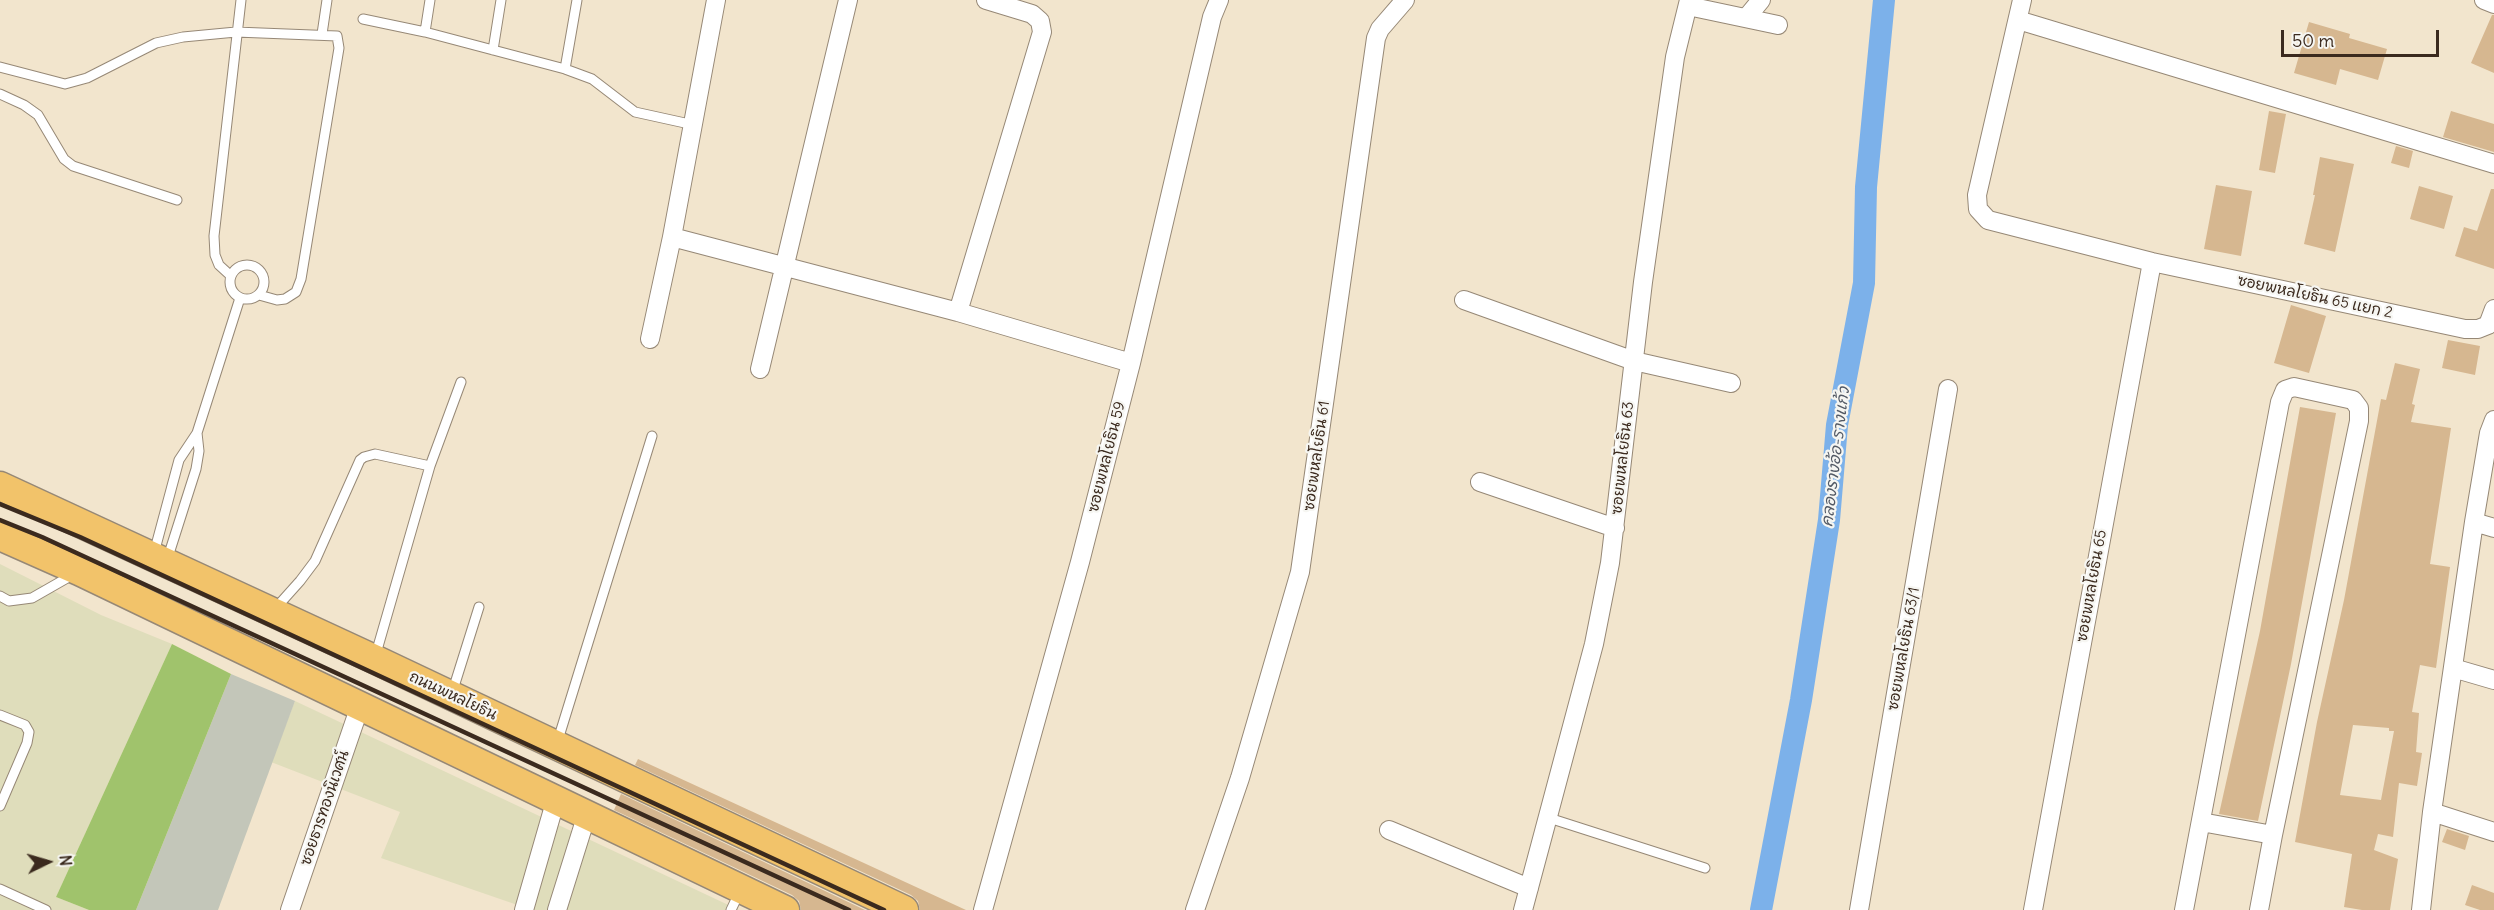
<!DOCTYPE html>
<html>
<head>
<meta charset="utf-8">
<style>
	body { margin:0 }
	#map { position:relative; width:2494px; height:910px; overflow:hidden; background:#f2e5cd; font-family:Delius,sans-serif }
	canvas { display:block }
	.north { position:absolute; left:18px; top:832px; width:60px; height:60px; -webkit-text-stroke:4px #f6f6f2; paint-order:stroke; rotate:85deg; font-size:16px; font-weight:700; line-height:24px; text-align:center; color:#3b2a1e }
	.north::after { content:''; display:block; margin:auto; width:21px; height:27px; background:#3b2a1e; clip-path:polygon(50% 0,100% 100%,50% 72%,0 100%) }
	.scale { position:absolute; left:2281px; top:30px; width:158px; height:27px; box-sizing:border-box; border:3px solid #3b2a1e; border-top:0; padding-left:8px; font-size:18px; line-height:21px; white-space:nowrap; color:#3b2a1e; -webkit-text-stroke:4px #f6f6f2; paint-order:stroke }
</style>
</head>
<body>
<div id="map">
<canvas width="2494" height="910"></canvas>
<div class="north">N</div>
<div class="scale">50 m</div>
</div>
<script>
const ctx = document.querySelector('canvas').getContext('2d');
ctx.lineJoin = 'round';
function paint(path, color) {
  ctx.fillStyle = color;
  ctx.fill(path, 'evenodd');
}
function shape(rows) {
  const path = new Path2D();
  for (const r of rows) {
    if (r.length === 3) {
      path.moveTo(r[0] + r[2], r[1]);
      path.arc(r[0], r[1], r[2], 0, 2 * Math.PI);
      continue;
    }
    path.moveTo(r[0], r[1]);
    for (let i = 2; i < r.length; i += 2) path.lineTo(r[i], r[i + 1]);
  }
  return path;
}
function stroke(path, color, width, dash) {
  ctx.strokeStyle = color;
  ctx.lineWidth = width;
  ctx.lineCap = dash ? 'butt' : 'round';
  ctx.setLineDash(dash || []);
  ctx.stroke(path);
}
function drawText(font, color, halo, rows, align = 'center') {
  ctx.font = font + ' Delius,"Playpen Sans Thai",sans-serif';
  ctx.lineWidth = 4.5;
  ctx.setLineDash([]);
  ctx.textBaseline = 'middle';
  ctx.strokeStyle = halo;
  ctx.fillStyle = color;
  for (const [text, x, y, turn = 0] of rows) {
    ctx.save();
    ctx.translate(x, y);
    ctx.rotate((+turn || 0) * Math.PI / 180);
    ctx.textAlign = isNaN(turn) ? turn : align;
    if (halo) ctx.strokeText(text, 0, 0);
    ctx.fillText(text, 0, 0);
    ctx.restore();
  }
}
const built = shape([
	[0,564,101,615,172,644,56,897,89,910,0,910],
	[295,701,739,910,532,910,381,858,400,812,271,762]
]);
const industrial = shape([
	[231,674,295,701,218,910,136,910]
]);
const green = shape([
	[172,644,231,674,136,910,89,910,56,897]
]);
const canal = shape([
	[1761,910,1801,700,1829,520,1837,425,1864,283,1866,187,1884,0]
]);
const building = shape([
	[2492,15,2494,15,2494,73,2471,63],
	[2309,22,2350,34,2349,38,2387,49,2378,80,2340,69,2336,85,2294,73],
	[2269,111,2286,114,2275,173,2259,170],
	[2451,111,2494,124,2494,152,2443,137],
	[2396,146,2413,151,2409,168,2391,163],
	[2320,157,2354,164,2335,252,2304,244,2315,195,2313,195],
	[2216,185,2252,191,2241,256,2204,249],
	[2419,186,2453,196,2444,229,2410,219],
	[2491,189,2494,189,2494,269,2455,256,2464,227,2477,231],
	[2291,305,2326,316,2309,373,2274,363],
	[2448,340,2480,346,2475,375,2442,368],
	[2395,363,2420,369,2412,404,2415,405,2411,422,2451,428,2430,564,2450,567,2436,668,2420,665,2412,712,2419,713,2416,752,2422,753,2417,786,2399,783,2393,837,2378,834,2374,850,2398,859,2390,910,2362,910,2344,907,2352,854,2295,842,2317,722,2344,600,2381,399,2386,400],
	[2353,725,2389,728,2389,731,2394,731,2381,800,2340,795],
	[2300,407,2336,413,2291,664,2258,821,2219,814,2260,631],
	[638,759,966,910,920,910,918,901,911,895,635,765],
	[621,794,865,910,801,910,799,901,792,895,614,810],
	[2447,829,2469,836,2465,850,2442,842],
	[2472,885,2494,893,2494,910,2480,910,2465,905]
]);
const lane = shape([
	[363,19,425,32,565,69,592,79,635,112,694,125],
	[425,32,430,0],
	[322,34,327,0],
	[493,50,501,0],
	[0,67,65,84,87,78,156,43,183,37,236,32,337,36,339,48,301,279,296,292,285,299,277,300,259,295],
	[565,69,577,0],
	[0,94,24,105,38,115,64,159,73,166,177,200],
	[247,282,17],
	[231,276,219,265,215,255,214,236,241,0],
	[154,553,179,460,197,433,240,298],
	[167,560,196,469,199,451,197,433],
	[0,596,9,601,32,598,74,574],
	[274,610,300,581,315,561,360,460,364,457,375,454,430,466,461,382],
	[375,657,430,466],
	[452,693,479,607],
	[0,715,25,725,29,732,27,743,0,806],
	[557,743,652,436],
	[1549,818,1705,868],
	[0,889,46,910],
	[731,910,740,891]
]);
const street = shape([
	[2022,0,1977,195,1978,209,1988,220,2152,262,2465,329,2478,329,2488,325,2494,309],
	[2484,0,2494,4],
	[1688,6,1778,25],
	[1747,17,1761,0],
	[2018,20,2494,164],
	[672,237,958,312,1131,363],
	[1464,300,1634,361,1731,383],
	[958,312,1042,32,1040,21,1032,14,986,0],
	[650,339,672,237,716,0],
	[760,369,848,0],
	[1480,482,1615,528],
	[2474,522,2494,528],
	[2453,668,2494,680],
	[2432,812,2494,832],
	[2201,822,2273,835],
	[1389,830,1529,888],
	[290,910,360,706],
	[524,910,556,799],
	[557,910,587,814],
	[983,910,1080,562,1131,363,1212,17,1219,0],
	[1195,910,1240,778,1300,572,1376,38,1380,29,1405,0],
	[1523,910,1594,644,1610,563,1643,282,1675,57,1689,0],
	[1859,910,1948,389],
	[2033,910,2152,262],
	[2184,910,2280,402,2285,390,2294,387,2353,400,2359,408,2359,421,2273,835,2259,910],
	[2421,910,2432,812,2474,522,2489,433,2494,420]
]);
const primary = shape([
	[0,486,374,659,904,910],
	[0,536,79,571,785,910]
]);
const rail = shape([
	[0,504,80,537,884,910],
	[0,520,42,537,849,910]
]);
const streetNames = [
	["ซอยพหลโยธิน 65 แยก 2",2315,297,12],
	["ซอยพหลโยธิน 61",1317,456,-82],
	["ซอยพหลโยธิน 59",1107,457,-76],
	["ซอยพหลโยธิน 63",1623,458,-84],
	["ซอยพหลโยธิน 65",2092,586,-80],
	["ซอยพหลโยธิน 63/1",1904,649,-80],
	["ถนนพหลโยธิน",453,696,25],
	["ซอยธารทองนิเวศน์",325,808,-71]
];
const waterNames = [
	["คลองรางอ้อ-รางแก้ว",1836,457,-83]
];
paint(built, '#dfddbb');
paint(industrial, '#c3c6b9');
paint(green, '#a0c36c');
stroke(canal, '#7cb1ea', 22);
paint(building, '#d6b790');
stroke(lane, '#968876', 11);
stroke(street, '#968876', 20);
stroke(primary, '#968876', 31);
stroke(lane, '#fff', 9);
stroke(street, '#fff', 18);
stroke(primary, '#f2c36a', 28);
stroke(rail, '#3b2a1e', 4.5);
drawText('15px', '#3b2a1e', '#f6f6f2', streetNames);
drawText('italic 16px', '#525965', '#f6f6f2', waterNames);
</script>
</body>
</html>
